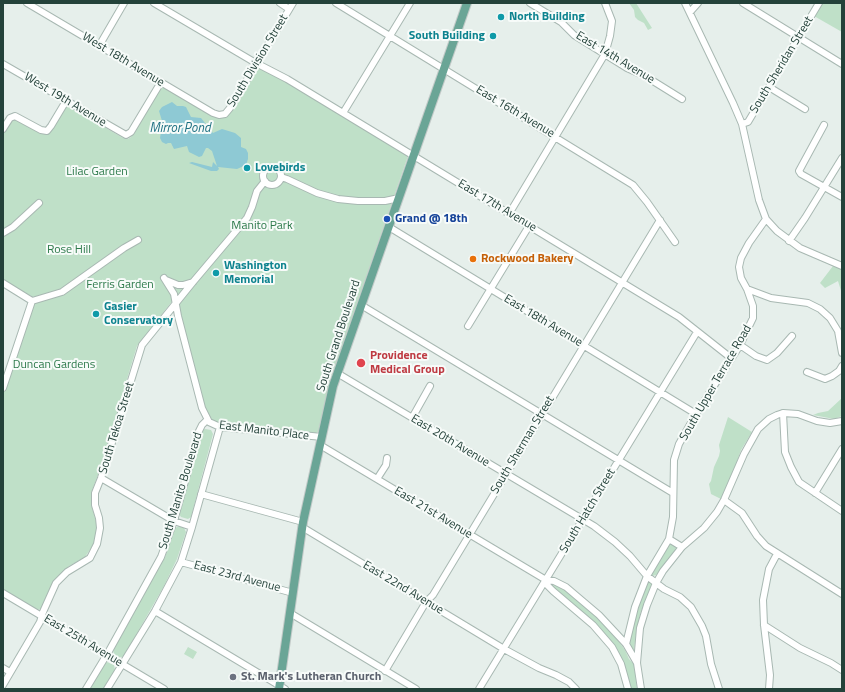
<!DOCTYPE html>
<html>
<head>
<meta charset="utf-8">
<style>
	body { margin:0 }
	#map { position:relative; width:845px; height:692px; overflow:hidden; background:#e6efeb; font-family:"Titillium Web",sans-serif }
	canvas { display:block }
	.frame { position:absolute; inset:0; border:4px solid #24423a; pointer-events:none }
</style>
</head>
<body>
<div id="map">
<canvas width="845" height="692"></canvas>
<div class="frame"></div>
</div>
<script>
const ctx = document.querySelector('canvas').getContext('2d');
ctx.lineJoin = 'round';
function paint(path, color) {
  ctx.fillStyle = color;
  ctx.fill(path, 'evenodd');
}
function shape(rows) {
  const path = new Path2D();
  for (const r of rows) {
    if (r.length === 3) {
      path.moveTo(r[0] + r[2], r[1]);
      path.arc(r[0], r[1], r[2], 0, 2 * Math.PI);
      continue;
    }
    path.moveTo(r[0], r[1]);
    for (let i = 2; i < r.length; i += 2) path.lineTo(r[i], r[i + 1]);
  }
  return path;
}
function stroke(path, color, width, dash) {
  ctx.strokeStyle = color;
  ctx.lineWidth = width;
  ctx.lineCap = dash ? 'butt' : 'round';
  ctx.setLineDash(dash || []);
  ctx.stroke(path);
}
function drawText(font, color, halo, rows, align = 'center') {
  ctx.font = font + ' "Titillium Web",sans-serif';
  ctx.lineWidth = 4;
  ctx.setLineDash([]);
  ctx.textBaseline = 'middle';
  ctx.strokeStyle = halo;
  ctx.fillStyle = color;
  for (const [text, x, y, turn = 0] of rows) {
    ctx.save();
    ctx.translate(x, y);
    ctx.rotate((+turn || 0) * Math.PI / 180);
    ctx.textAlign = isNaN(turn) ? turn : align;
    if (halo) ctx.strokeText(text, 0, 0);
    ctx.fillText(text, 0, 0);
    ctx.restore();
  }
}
const green = shape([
	[629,3,636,3,652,28,648,30,644,23,638,20,635,17,634,10],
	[822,3,842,3,842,32,814,16],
	[257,67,283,79,408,156,330,382,319,431,316,433,270,430,216,424,211,421,206,413,173,300,137,346,99,472,91,493,91,504,97,525,96,537,93,545,85,557,69,566,55,579,41,609,37,610,3,589,3,395,35,297,31,296,3,280,3,132,10,122,15,119,40,133,44,134,49,133,65,108,68,106,123,138,128,139,131,137,160,89,163,87,213,116,220,117],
	[833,266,842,269,842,294,838,281,825,288,820,283],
	[842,398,842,416,834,419,813,415,818,413,828,411],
	[728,417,752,432,741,450,732,476,721,499,711,494,709,484,711,481,714,467,719,456,720,451,719,445],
	[205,429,211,430,213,434,191,517,188,519,181,517,179,514,202,430],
	[179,526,184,528,186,532,177,559,164,586,124,656,119,658,114,654,113,650,165,557,175,528],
	[670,543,675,545,676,549,656,575,652,576,651,573,662,557,668,544],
	[649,581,652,584,641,611,637,627,634,649,632,650,629,640,634,616,647,583],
	[551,583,554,583,568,592,598,618,611,631,625,650,629,659,634,664,637,689,631,689,622,661,614,647,550,588],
	[188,647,197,652,193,659,184,654],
	[107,662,114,665,115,670,103,689,89,689,105,663]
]);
const water = shape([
	[172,102,177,106,183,106,186,107,191,117,201,118,213,133,222,129,235,133,241,138,241,147,246,149,248,153,248,159,246,165,237,169,218,167,219,169,217,171,211,171,189,163,192,162,212,167,213,162,217,166,212,151,208,148,206,148,202,156,199,157,189,152,187,146,174,149,171,143,168,143,166,144,162,142,160,138,161,132,163,124,159,111,162,107]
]);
const minor = shape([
	[27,3,213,113,219,115,225,114,230,108,293,3],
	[154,3,254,62,287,79,679,317,731,358],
	[280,3,289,9],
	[336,3,633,185,647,202,675,242],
	[530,3,561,22,574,35,627,68,645,76,682,99],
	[685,3,733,103,742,124,759,200,766,219,777,231,800,248,842,266],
	[743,3,842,64],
	[690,12,698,3],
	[99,46,124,3],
	[3,64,126,135,131,132,161,82],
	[769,87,805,109],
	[343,113,410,3],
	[742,124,748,122,819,3],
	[824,125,799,171,801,174,842,197],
	[3,129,10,118,15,116,41,130,47,131,51,126,66,101],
	[272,176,9],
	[281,177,287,179,317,193,338,199,358,201,385,201,399,198],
	[509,214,605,54,610,36,612,21,605,3],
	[389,227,696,414],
	[3,233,13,227,39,203],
	[789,241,805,218,842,158],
	[164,278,174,294,178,316,202,408,209,422,220,427,322,437],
	[166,280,178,285,183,285,193,282],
	[3,283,32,301],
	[747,289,771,298,808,303,820,309,830,318,838,331,842,353],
	[32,301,62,292,124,248,138,240],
	[361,305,673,493],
	[468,326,529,226],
	[740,345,756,356,767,360,777,353,792,336],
	[807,372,825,379,832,376,839,371,842,366],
	[337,373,594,526,615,542,630,556,647,576,664,589,680,597,691,607,702,626,706,636,711,664,719,689],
	[3,388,32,301],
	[783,413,785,452,791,467,799,482,842,511],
	[412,418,430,386],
	[320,445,546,580,554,581,566,587,599,615,626,644,637,663],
	[101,478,174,521,192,527],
	[377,479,386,465,387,458],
	[815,493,842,449],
	[201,494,303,522],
	[724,500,742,513,757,536,766,546,842,594],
	[302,527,504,649,539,668,556,675,569,682,576,689],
	[669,539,682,547],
	[181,562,293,593],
	[546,580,548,586,553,591,593,625,612,647,621,664,628,689],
	[3,593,164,689],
	[155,611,285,689],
	[290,613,416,689],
	[764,625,800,648,831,663,842,670],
	[626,644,635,607,647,576,669,539,673,517,674,460,679,444,696,414,740,345,753,318,753,306,747,289,741,278,739,267,741,258,749,243,766,219],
	[3,668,10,672],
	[385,671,426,602,433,595,660,220],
	[3,685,40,622,43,612,56,583,67,572,90,558,97,544,100,528,99,518,95,505,95,493,101,478,142,345,193,282,247,218,252,207,257,191,265,181],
	[86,689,109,651,161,557,174,521,199,431,202,425,207,420],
	[107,689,155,611,181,562,192,527,220,427],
	[479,689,697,332],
	[641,689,637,663,640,628,647,605,656,583,663,571,682,547,704,528,717,512,724,500,744,454,758,429,769,419,777,415,783,413,798,414,817,421,830,423,842,421],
	[769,689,770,675,764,625,763,600,769,569,777,554]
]);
const major = shape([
	[279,689,303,522,333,386,467,3]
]);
const markers = [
	[501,17,4,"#0f9aa8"],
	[493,36,4,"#0f9aa8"],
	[247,168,4,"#0f9aa8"],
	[387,219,4,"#1a4fb4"],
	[473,259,4,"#e8710a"],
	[216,273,4,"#0f9aa8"],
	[96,314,4,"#0f9aa8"],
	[361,363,5,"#e0444e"],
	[233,677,4,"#6b7280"]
];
const cultureNames = [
	["North Building",509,17],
	["South Building",485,36,"right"],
	["Lovebirds",255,168],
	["Washington",224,266],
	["Memorial",224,280],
	["Gasier",104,307],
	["Conservatory",104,321]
];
const streetNames = [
	["East 14th Avenue",615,58,31],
	["West 18th Avenue",123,60,31],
	["South Division Street",258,61,-59],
	["South Sheridan Street",782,65,-59],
	["West 19th Avenue",65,100,31],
	["East 16th Avenue",515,112,31],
	["East 17th Avenue",497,206,31],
	["East 18th Avenue",543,321,31],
	["South Grand Boulevard",339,336,-72],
	["South Upper Terrace Road",716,383,-60],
	["South Tekoa Street",117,428,-73],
	["East Manito Place",264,431,7],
	["East 20th Avenue",450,441,31],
	["South Sherman Street",523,445,-59],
	["South Manito Boulevard",181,491,-73],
	["South Hatch Street",588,511,-59],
	["East 21st Avenue",433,513,31],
	["East 23rd Avenue",237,577,15],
	["East 22nd Avenue",403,588,31],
	["East 25th Avenue",83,641,31]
];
const parkNames = [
	["Lilac Garden",97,172],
	["Manito Park",262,226],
	["Rose Hill",69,250],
	["Ferris Garden",120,285],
	["Duncan Gardens",54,365]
];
const transitNames = [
	["Grand @ 18th",395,219]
];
const foodNames = [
	["Rockwood Bakery",481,259]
];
const healthNames = [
	["Providence",370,356],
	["Medical Group",370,370]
];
const worshipNames = [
	["St. Mark's Lutheran Church",241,677]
];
const waterNames = [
	["Mirror Pond",180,129]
];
paint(green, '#bfe0c8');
paint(water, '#8ec9d4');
stroke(minor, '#a8b8b2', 8);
stroke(major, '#c2cac8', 10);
stroke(minor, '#fff', 6);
stroke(major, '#6aa596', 8);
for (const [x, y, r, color] of markers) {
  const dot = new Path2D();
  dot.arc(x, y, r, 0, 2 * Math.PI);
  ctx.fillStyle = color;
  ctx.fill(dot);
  stroke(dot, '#f7fbf9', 1.5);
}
drawText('bold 12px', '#0d838f', '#f7fbf9', cultureNames, 'left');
drawText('12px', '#24423a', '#f7fbf9', streetNames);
drawText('12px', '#2d7a4b', '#f7fbf9', parkNames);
drawText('bold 12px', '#164399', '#f7fbf9', transitNames, 'left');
drawText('bold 12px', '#c56008', '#f7fbf9', foodNames, 'left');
drawText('bold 12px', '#be3a42', '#f7fbf9', healthNames, 'left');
drawText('bold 12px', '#5b616d', '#f7fbf9', worshipNames, 'left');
drawText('italic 13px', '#1c6f80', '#f7fbf9', waterNames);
</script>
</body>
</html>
